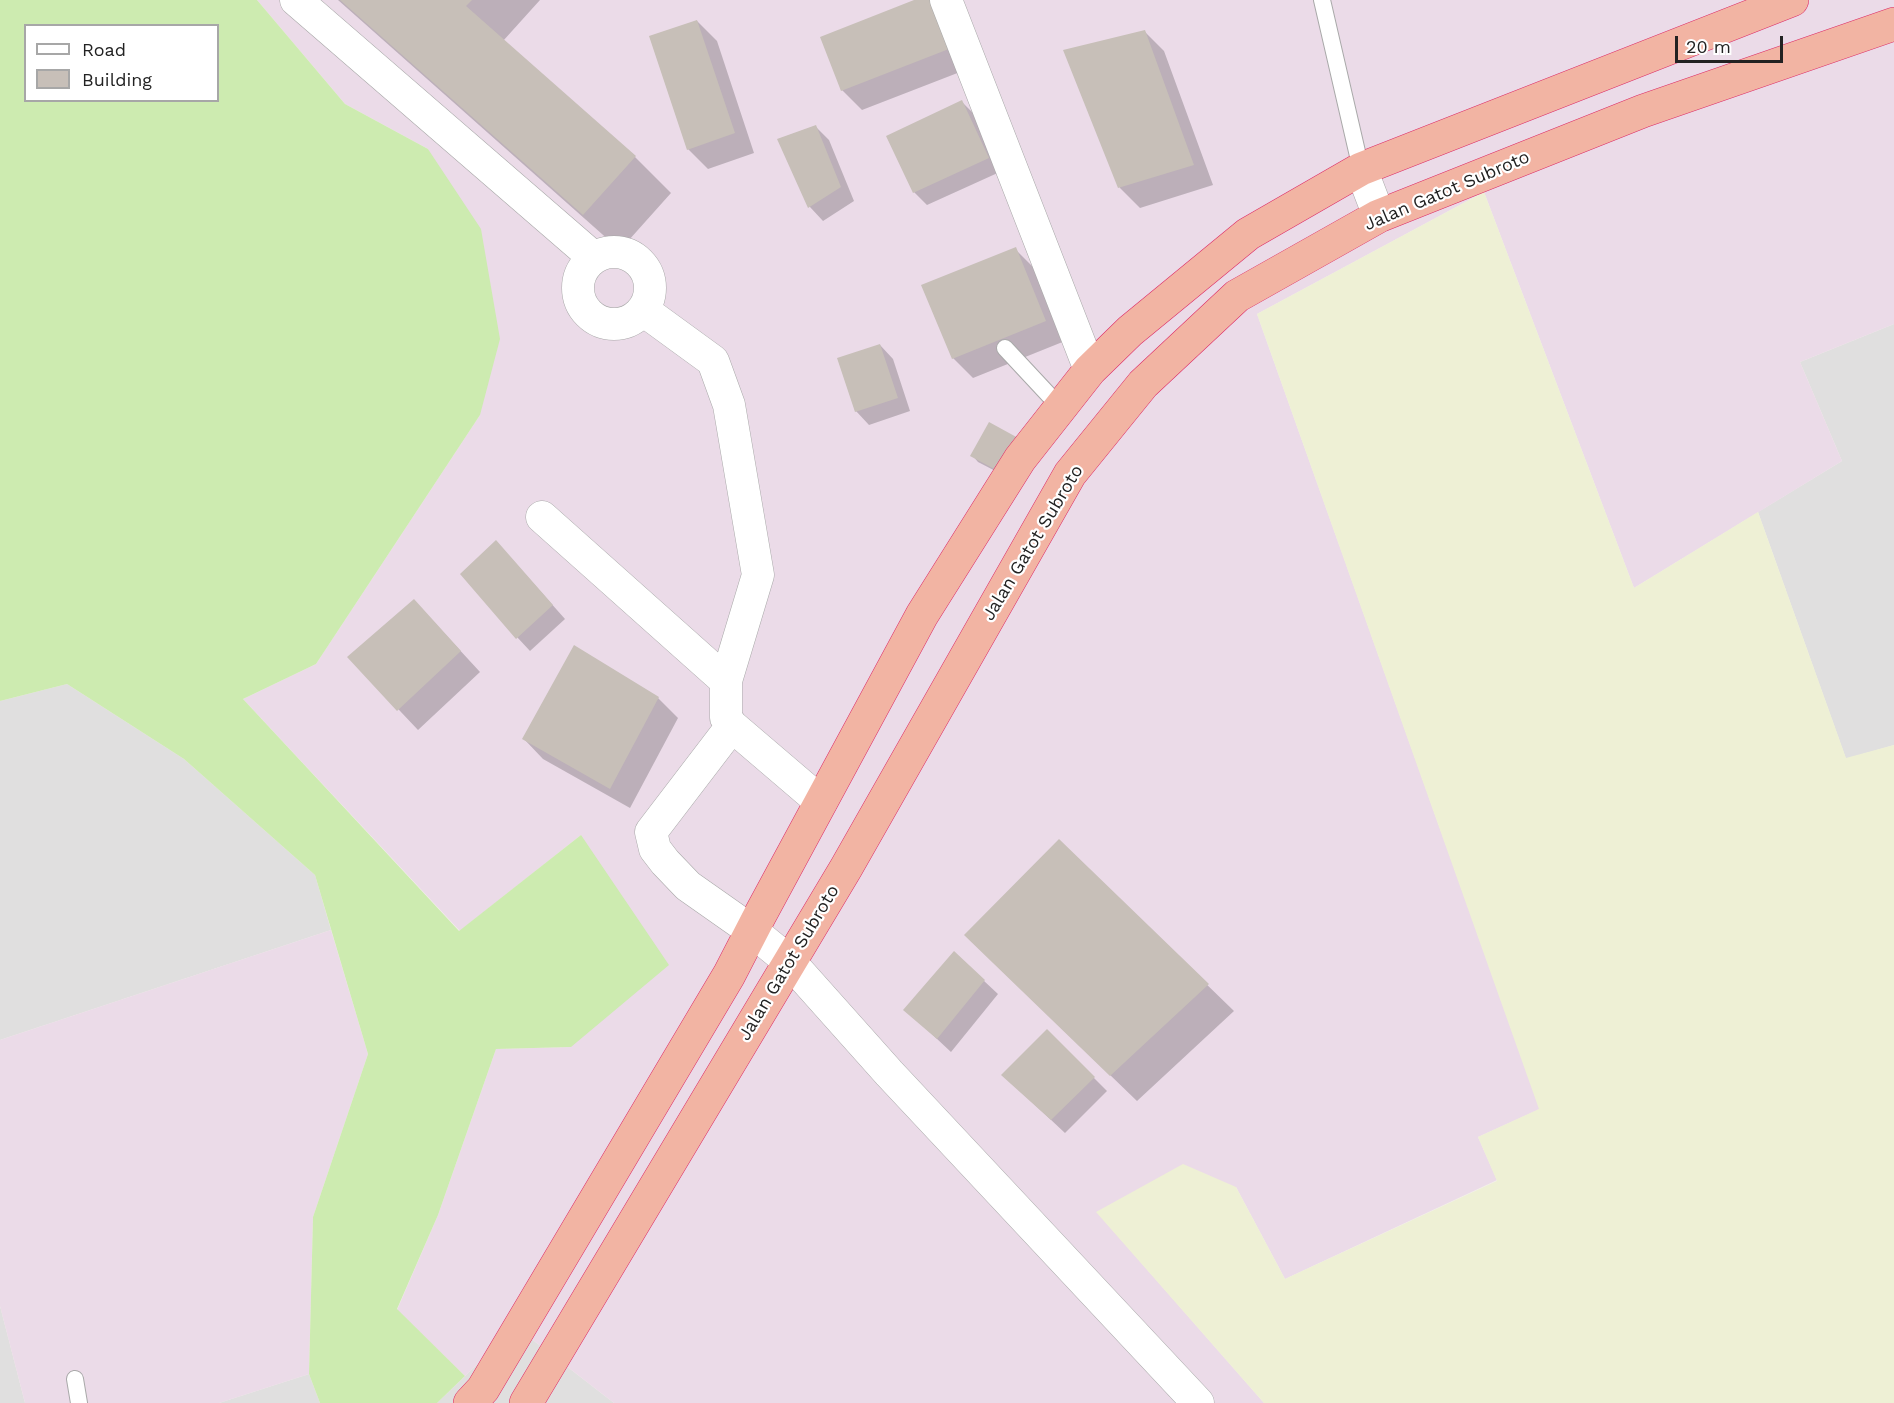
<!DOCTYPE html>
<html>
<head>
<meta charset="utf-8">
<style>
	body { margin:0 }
	#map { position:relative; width:1894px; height:1403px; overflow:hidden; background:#f2efe9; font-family:"Work Sans",sans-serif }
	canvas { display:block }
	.legend { position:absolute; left:24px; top:24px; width:195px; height:78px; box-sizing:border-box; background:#fff; border:2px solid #a7a7a7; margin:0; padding:8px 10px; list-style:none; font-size:18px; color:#222 }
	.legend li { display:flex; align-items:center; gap:12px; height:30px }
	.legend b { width:30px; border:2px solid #a7a7a7 }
	.scale { position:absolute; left:1675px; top:36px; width:108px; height:27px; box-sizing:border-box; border:3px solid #222; border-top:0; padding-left:8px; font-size:18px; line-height:21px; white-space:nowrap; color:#222; -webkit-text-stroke:4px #fff; paint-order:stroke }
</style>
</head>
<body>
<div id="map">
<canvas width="1894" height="1403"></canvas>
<ul class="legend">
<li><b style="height:8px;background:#fff"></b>Road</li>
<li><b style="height:16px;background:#c7bfb8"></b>Building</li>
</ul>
<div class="scale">20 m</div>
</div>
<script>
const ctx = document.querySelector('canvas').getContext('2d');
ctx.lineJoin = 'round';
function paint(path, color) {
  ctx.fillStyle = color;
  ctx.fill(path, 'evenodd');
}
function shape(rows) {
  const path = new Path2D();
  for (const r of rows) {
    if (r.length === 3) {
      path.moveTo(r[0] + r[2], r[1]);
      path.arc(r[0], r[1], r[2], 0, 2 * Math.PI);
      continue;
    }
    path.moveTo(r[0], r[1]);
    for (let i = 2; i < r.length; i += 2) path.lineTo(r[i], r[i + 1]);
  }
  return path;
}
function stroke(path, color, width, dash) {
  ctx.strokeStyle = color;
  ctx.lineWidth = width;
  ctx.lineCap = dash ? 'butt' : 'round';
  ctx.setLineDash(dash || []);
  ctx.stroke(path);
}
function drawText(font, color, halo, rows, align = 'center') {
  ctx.font = font + ' "Work Sans",sans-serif';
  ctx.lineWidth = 4.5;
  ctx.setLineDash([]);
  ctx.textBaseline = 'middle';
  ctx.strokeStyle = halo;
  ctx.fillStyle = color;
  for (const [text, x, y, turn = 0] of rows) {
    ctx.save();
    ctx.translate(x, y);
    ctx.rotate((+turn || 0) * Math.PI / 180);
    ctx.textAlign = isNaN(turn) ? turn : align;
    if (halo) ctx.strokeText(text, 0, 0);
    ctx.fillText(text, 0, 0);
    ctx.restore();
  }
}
const residential = shape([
	[1894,324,1894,745,1846,759,1758,512,1842,461,1800,362],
	[67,684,184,759,315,875,331,930,0,1040,0,701],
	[0,1306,25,1403,0,1403],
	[516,1327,614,1403,437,1403],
	[309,1374,320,1403,219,1403]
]);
const industrial = shape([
	[257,0,1894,0,1894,324,1800,362,1842,461,1634,588,1484,192,1257,314,1540,1109,1478,1137,1497,1180,1285,1279,1236,1187,1097,1212,1264,1403,614,1403,516,1327,465,1376,397,1310,438,1215,496,1049,571,1047,581,835,460,931,243,699,316,664,480,415,428,149,345,104],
	[331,930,368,1054,313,1217,309,1374,219,1403,25,1403,0,1306,0,1040]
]);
const farmland = shape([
	[1484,192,1634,588,1758,512,1846,758,1894,745,1894,1403,1264,1403,1096,1212,1183,1164,1236,1187,1285,1279,1497,1181,1478,1137,1539,1109,1257,314]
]);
const grass = shape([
	[0,0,257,0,345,104,428,149,481,229,500,339,480,415,316,664,243,699,459,931,581,835,669,965,571,1047,496,1049,438,1215,397,1309,465,1376,437,1403,320,1403,309,1374,313,1217,368,1054,315,875,184,759,67,684,0,701],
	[26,26,218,26,218,100,26,100]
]);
const shadow = shape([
	[338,0,540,0,503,41,635,157,671,193,620,250],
	[918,0,973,67,862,110,842,90],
	[697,21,717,41,754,153,708,169,688,149],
	[1144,31,1164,51,1213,185,1140,208,1120,188,1065,51],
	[962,102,975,115,1002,171,927,205,914,192],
	[815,126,829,140,854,201,823,221,810,207,779,139],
	[1015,249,1035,269,1065,341,973,378,953,358],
	[880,345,893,359,910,411,869,425,856,411],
	[989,424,1009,478,978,462,972,455],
	[509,556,565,619,530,651,517,637],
	[433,621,480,672,418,730,349,657],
	[658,698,678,718,630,808,543,759,524,739],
	[1059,841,1234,1011,1137,1101,992,961],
	[954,953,998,994,951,1052,906,1010],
	[1047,1031,1107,1091,1065,1133,1003,1075]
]);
const building = shape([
	[340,0,472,0,466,6,636,156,583,215],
	[914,0,936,0,954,47,841,91,820,37],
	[697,20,735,133,687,150,649,36],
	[1145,30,1194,165,1118,188,1063,50],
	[962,100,989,158,913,193,886,136],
	[816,125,841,187,808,208,777,139],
	[1016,247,1046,321,952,359,921,285],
	[880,344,898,398,855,412,837,358],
	[989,422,1020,439,1002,473,970,456],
	[496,540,553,605,516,639,460,574],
	[414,599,461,651,397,711,347,657],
	[574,645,659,697,610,789,522,739],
	[1059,839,1209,984,1110,1076,964,935],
	[954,951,985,980,937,1039,903,1010],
	[1047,1029,1095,1077,1051,1120,1001,1075]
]);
const service = shape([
	[1322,0,1361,169],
	[1005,348,1060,407],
	[75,1379,79,1403]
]);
const minor = shape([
	[296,0,593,257],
	[946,0,1090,370],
	[1361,169,1379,216],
	[614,288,36],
	[643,310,713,361,729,405,758,575,726,681,726,718,732,726,821,802],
	[542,517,726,681],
	[732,726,651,832,655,849,665,862,688,886,752,931,790,962,889,1073,1198,1403]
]);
const trunk = shape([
	[470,1403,483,1389,729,975,760,915,922,615,1020,459,1090,370,1130,331,1248,234,1361,169,1792,0],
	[526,1403,846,868,1070,474,1143,384,1237,296,1379,216,1643,111,1894,24]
]);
const streetNames = [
	["Jalan Gatot Subroto",1447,191,-23],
	["Jalan Gatot Subroto",1033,543,-59],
	["Jalan Gatot Subroto",789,963,-59]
];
paint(residential, '#e0dfdf');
paint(industrial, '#ebdbe8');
paint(farmland, '#eef0d5');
paint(grass, '#cdebb0');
paint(shadow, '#0003');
paint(building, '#c7bfb8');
stroke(service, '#a9a9a9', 18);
stroke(minor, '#a9a9a9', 33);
stroke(trunk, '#dc2a67', 34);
stroke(service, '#fff', 16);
stroke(minor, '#fff', 32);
stroke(trunk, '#f2b4a3', 33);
drawText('18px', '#222', '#fff', streetNames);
</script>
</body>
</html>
